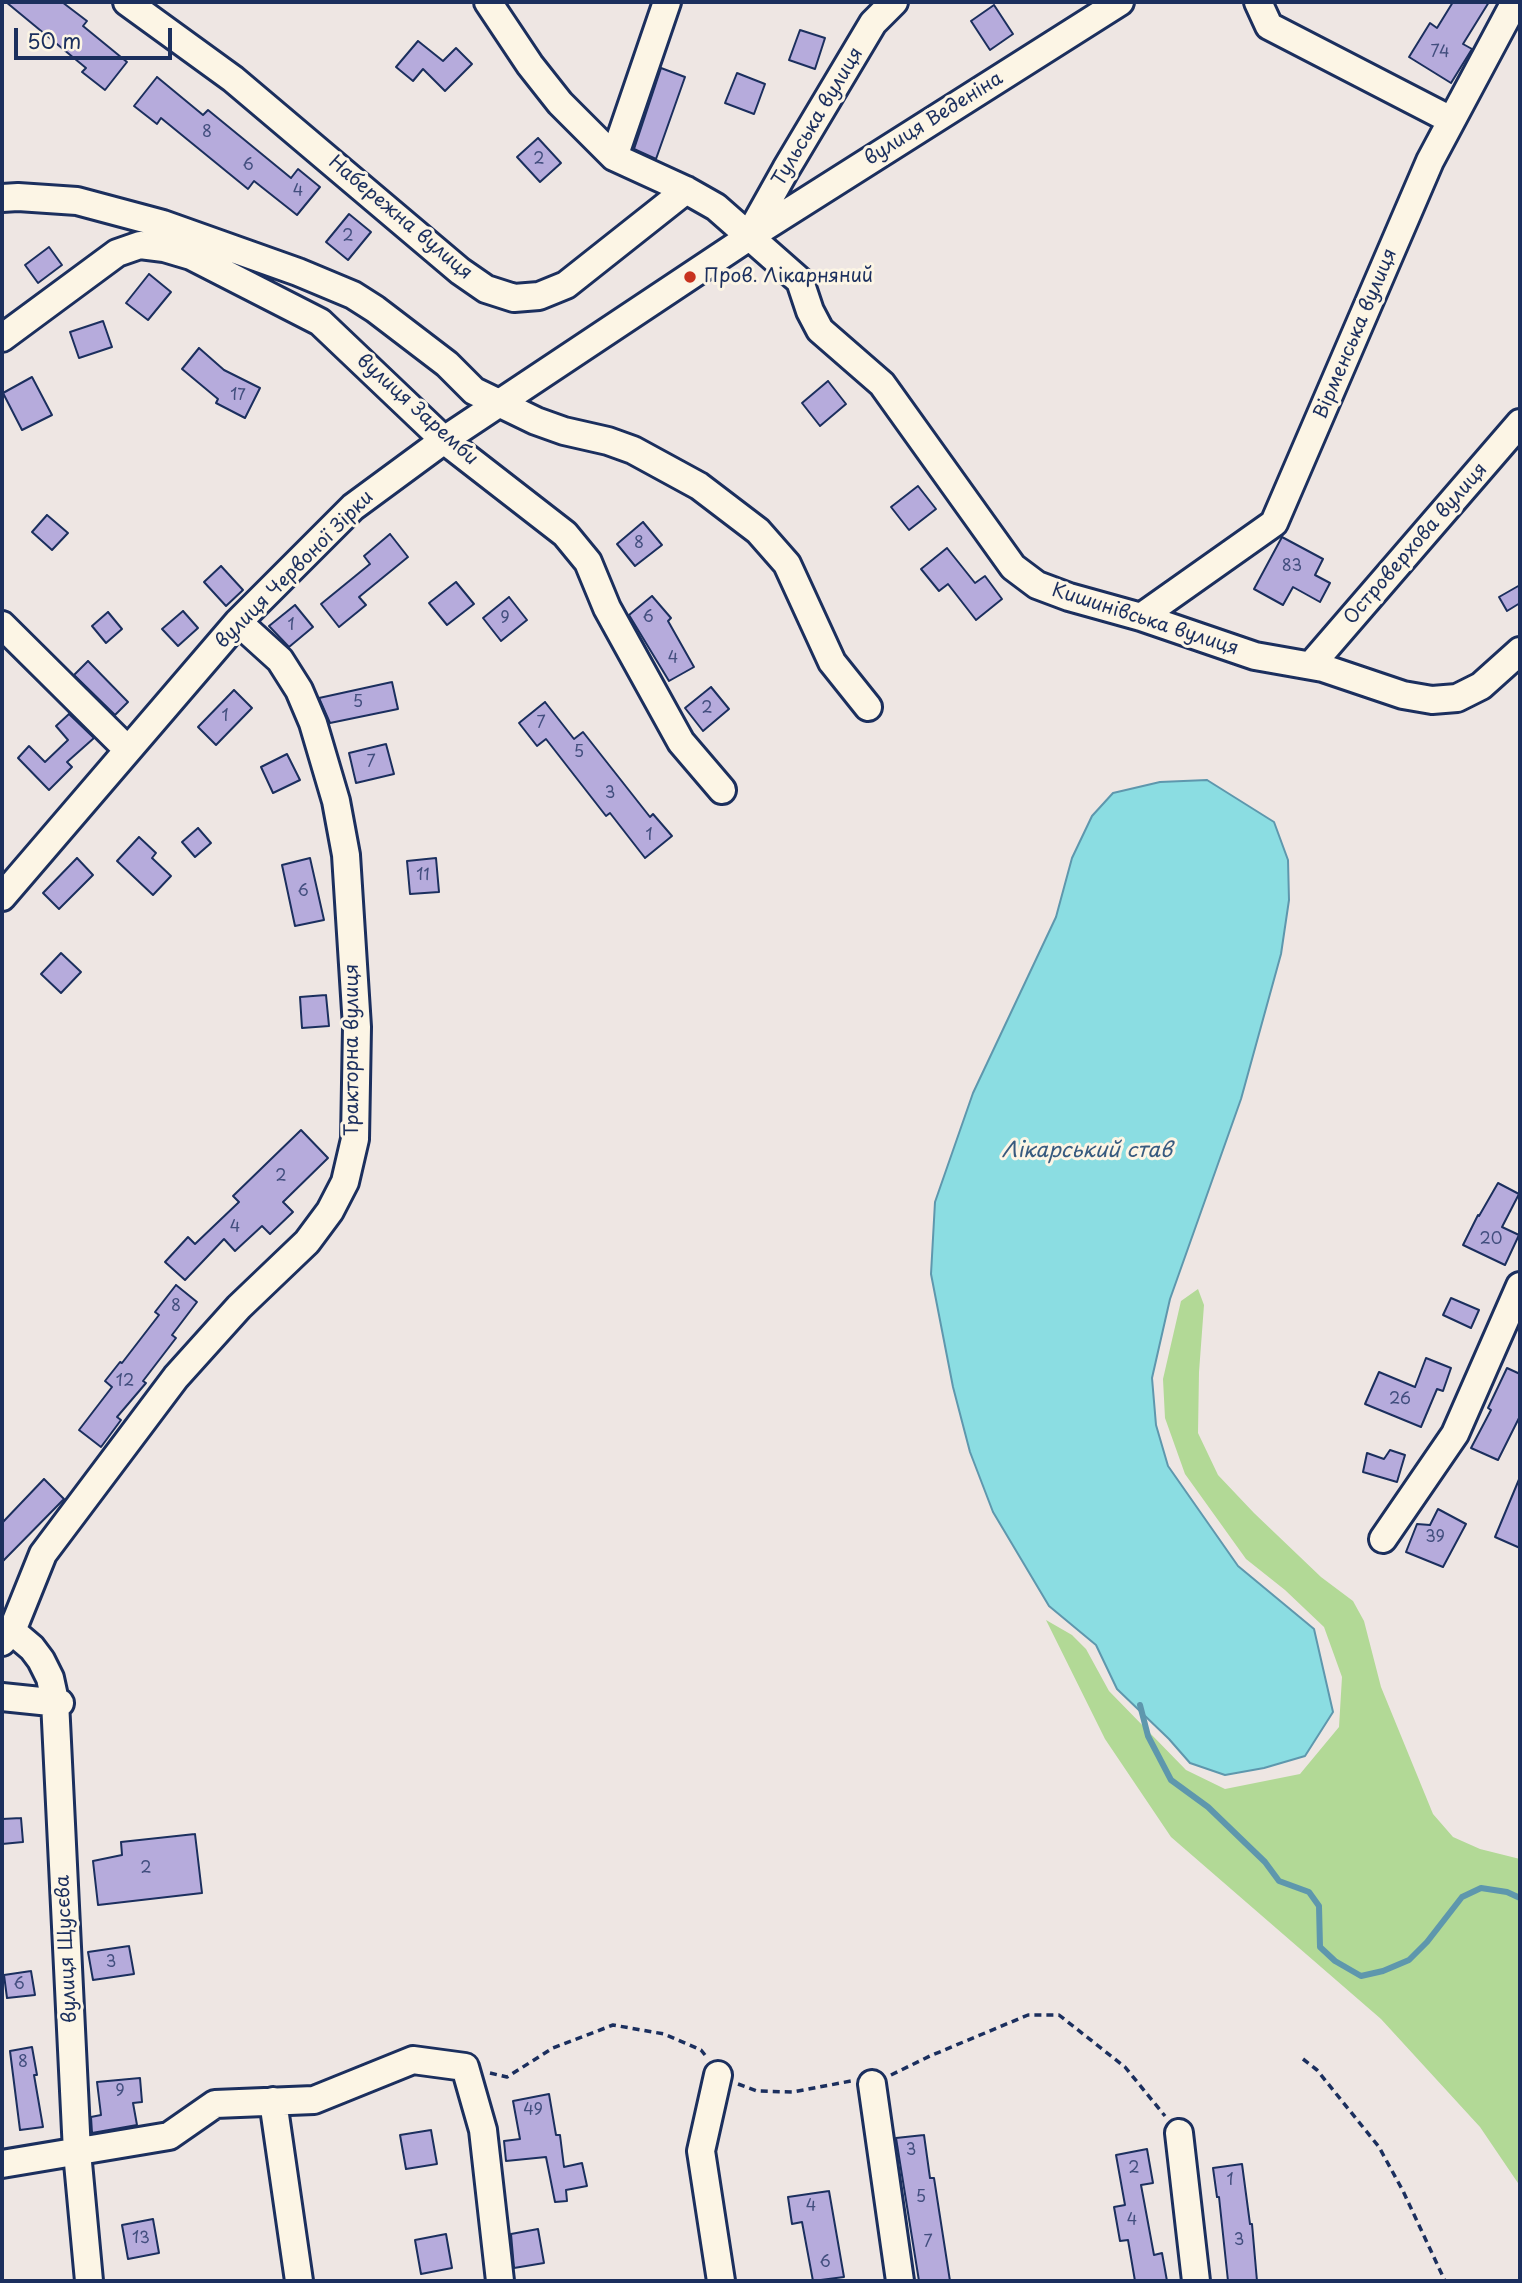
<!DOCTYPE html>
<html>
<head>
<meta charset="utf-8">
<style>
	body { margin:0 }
	#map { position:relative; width:1522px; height:2283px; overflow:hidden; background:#eee6e3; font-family:"Playpen Sans",sans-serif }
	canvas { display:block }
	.frame { position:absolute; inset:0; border:4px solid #1b2f5e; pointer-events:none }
	.scale { position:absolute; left:14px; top:28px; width:158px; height:32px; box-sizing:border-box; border:4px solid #1b2f5e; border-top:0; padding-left:9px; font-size:21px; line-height:24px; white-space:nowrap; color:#1b2f5e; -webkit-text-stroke:5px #fcf5e5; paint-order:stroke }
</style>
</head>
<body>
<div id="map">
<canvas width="1522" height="2283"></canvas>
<div class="frame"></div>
<div class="scale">50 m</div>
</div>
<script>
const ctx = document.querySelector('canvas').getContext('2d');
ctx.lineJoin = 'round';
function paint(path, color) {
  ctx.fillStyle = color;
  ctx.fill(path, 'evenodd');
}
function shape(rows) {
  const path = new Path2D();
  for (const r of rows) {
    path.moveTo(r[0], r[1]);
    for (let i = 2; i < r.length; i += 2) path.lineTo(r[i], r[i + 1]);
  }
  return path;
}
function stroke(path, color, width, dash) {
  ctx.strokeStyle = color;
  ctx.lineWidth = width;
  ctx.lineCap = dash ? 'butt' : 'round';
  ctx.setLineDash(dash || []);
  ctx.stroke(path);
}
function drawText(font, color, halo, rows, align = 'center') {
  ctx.font = font + ' "Playpen Sans",sans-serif';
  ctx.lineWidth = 6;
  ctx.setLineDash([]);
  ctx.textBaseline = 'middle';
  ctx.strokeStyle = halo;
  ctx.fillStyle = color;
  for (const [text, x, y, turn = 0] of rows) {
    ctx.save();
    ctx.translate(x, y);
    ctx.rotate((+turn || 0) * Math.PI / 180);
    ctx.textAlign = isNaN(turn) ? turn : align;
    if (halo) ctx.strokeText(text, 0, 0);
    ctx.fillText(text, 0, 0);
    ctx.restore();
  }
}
const green = shape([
	[1198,1289,1204,1305,1199,1372,1198,1433,1218,1475,1254,1513,1321,1577,1353,1601,1364,1621,1381,1687,1433,1814,1453,1837,1480,1849,1520,1859,1520,2186,1480,2127,1381,2019,1171,1837,1105,1739,1046,1620,1072,1635,1086,1649,1109,1691,1186,1770,1225,1789,1300,1774,1339,1727,1342,1677,1324,1627,1285,1590,1246,1559,1185,1474,1165,1418,1163,1379,1181,1301]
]);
const water = shape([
	[1207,780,1274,822,1288,860,1289,900,1281,954,1241,1099,1170,1299,1152,1378,1156,1425,1168,1466,1238,1566,1314,1629,1333,1712,1305,1756,1264,1768,1225,1775,1190,1763,1169,1739,1117,1689,1096,1645,1049,1606,993,1512,970,1452,953,1387,931,1274,935,1202,973,1093,1056,917,1072,858,1092,816,1113,793,1160,782,1207,780]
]);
const stream = shape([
	[1140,1705,1148,1736,1171,1780,1208,1807,1265,1862,1279,1881,1309,1892,1319,1906,1320,1947,1335,1961,1361,1976,1383,1971,1409,1960,1427,1942,1462,1897,1481,1888,1507,1892,1520,1898]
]);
const building = shape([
	[6,2,62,2,87,21,83,26,127,62,105,90,82,72,86,68,6,2],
	[1453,2,1489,2,1463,44,1472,49,1451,83,1409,57,1430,23,1437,28,1453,2],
	[994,5,1013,34,990,50,971,21,994,5],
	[800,30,825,38,815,69,789,60,800,30],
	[418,41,443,61,456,48,472,64,445,91,423,69,413,81,396,67,418,41],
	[661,68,685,77,656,159,634,149,661,68],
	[737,73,765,84,754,114,725,103,737,73],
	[157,77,203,115,208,110,291,178,298,169,320,187,297,215,254,181,248,189,161,118,157,124,134,106,157,77],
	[538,138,561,163,540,182,517,157,538,138],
	[349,214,371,232,348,260,326,242,349,214],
	[49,247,62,265,38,283,25,265,49,247],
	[149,274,171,292,148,320,126,303,149,274],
	[103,321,112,347,79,358,70,332,103,321],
	[199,348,224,370,260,388,245,418,216,403,218,399,182,369,199,348],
	[32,377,52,415,22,430,3,393,32,377],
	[828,381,846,404,820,426,802,403,828,381],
	[918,486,936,509,909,530,891,507,918,486],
	[47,515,68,533,52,550,32,532,47,515],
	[643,522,662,545,635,566,617,544,643,522],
	[390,534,408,557,359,597,366,605,339,627,321,604,370,564,364,556,390,534],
	[1282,537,1323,559,1315,575,1330,583,1320,602,1293,587,1283,605,1254,589,1282,537],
	[947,548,975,583,985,576,1002,599,976,620,948,584,939,591,921,569,947,548],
	[221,566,243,590,226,606,204,582,221,566],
	[456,582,474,604,447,625,429,603,456,582],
	[1520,585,1520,603,1507,611,1499,597,1520,585],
	[652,596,671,618,668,621,694,667,669,681,629,615,652,596],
	[509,597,527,620,501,641,483,618,509,597],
	[295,605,313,627,289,647,269,626,295,605],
	[183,611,198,628,178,646,162,629,183,611],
	[108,612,122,629,106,643,92,626,108,612],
	[88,661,128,702,115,715,74,675,88,661],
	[392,682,398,709,330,723,319,698,392,682],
	[711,687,729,709,703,731,685,708,711,687],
	[234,690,252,708,216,745,198,727,234,690],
	[545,702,574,739,583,732,650,817,653,814,672,836,645,858,610,813,606,816,546,739,537,746,519,723,545,702],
	[69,714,94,738,67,762,72,767,49,790,18,758,29,746,45,762,68,740,56,726,69,714],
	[386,744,394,774,356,783,349,753,386,744],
	[287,754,300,780,273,793,261,767,287,754],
	[198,828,211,843,195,857,182,842,198,828],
	[139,837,156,853,152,858,171,876,153,895,117,861,139,837],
	[77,858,93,875,59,909,43,893,77,858],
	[310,858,324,920,295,926,282,865,310,858],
	[436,858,439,892,410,894,407,861,436,858],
	[61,953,81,972,61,993,41,974,61,953],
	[326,995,329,1026,302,1028,300,997,326,995],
	[301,1130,328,1158,283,1202,293,1212,270,1234,262,1226,235,1251,224,1239,185,1280,165,1262,188,1237,195,1244,239,1202,233,1196,301,1130],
	[1498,1183,1519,1194,1502,1227,1519,1235,1505,1265,1463,1245,1478,1215,1479,1216,1498,1183],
	[176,1285,197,1302,172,1335,176,1338,143,1381,146,1383,117,1417,121,1420,101,1447,79,1430,112,1387,105,1381,120,1362,122,1363,159,1315,155,1312,176,1285],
	[1451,1298,1479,1310,1471,1328,1443,1315,1451,1298],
	[1426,1358,1451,1368,1443,1391,1437,1389,1421,1427,1365,1404,1379,1372,1415,1387,1426,1358],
	[1507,1368,1520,1374,1520,1416,1498,1460,1471,1448,1491,1410,1488,1408,1507,1368],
	[1390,1450,1405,1455,1397,1482,1363,1472,1367,1453,1384,1459,1390,1450],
	[1520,1477,1520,1548,1495,1537,1520,1477],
	[44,1479,64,1499,2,1562,2,1523,44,1479],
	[1438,1509,1466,1524,1443,1567,1406,1552,1417,1524,1430,1525,1438,1509],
	[21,1818,23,1842,2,1844,2,1819,21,1818],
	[195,1834,202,1893,98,1905,93,1861,122,1855,121,1842,195,1834],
	[129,1946,134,1974,93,1980,88,1952,129,1946],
	[31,1971,35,1995,7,1998,4,1975,31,1971],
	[32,2047,37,2075,34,2075,43,2127,20,2130,10,2051,32,2047],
	[140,2078,142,2102,133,2103,137,2125,92,2133,91,2117,101,2115,97,2082,140,2078],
	[549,2094,556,2135,560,2135,564,2167,582,2163,587,2186,566,2190,567,2201,555,2202,546,2157,506,2161,504,2141,520,2139,513,2101,549,2094],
	[431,2130,437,2164,406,2169,400,2135,431,2130],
	[924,2135,930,2178,934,2178,950,2281,919,2281,896,2138,924,2135],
	[1147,2149,1153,2183,1141,2185,1154,2255,1162,2253,1167,2281,1135,2281,1128,2240,1120,2241,1114,2207,1125,2205,1116,2155,1147,2149],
	[1242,2164,1250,2224,1252,2224,1257,2281,1228,2281,1219,2197,1217,2197,1213,2168,1242,2164],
	[829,2191,844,2277,813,2281,802,2222,792,2224,788,2197,829,2191],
	[153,2219,159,2253,128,2259,122,2225,153,2219],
	[538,2229,544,2263,514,2268,511,2234,538,2229],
	[446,2234,452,2268,421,2274,415,2240,446,2234]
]);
const path = shape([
	[1303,2059,1317,2070,1379,2147,1403,2191,1445,2281],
	[490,2073,507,2077,553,2048,613,2025,664,2034,701,2050,705,2055],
	[891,2075,930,2056,1028,2015,1059,2015,1125,2067,1165,2116],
	[738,2084,757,2091,793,2092,851,2081]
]);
const minor = shape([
	[127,2,233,79,460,271,486,289,514,298,539,296,566,285,686,190],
	[488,2,530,65,560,103,614,157,686,190,716,207,800,281,810,311,820,330,882,384,1013,567,1037,585,1069,597,1141,617,1255,656,1323,668,1403,695,1432,700,1457,698,1481,686,1520,651],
	[1258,2,1269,26,1451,120],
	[614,157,667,2],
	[2,198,18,197,77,201,163,224,298,272,353,295,375,309,447,364,474,391,536,421,564,431,608,441,633,450,699,486,758,531,787,564,832,662,868,707],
	[749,235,786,169,873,23,894,2],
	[2,338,117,253,140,245,164,248,191,256,320,322,444,440,565,534,588,562,607,608,681,742,722,790],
	[1141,617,1274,523,1430,161,1515,2],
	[2,625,128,750],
	[1311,665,1520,423],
	[2,897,238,622,353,507,444,440,749,237,1120,2],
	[1383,1539,1455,1434,1520,1286],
	[12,1631,32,1648,41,1660,50,1678,55,1701,77,2152,89,2281],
	[2,1642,12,1631,43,1554,176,1377,239,1307,307,1242,330,1211,345,1182,355,1139,357,1027,346,855,336,801,313,723,299,690,280,660,238,622],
	[2,1697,60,1703],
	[718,2075,701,2151,721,2281],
	[872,2084,900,2281],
	[273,2101,299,2281],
	[1179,2133,1196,2281],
	[2,2164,169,2136,215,2104,314,2100,413,2060,465,2067,483,2130,500,2281]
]);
const markers = [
	[690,277,7,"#c8321e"]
];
const numberNames = [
	["74",1440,53],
	["8",207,133],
	["2",539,160],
	["6",248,166],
	["4",298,192],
	["2",348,237],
	["17",238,396],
	["8",639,544],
	["83",1292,567],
	["6",648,618],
	["9",505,619],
	["1",291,626],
	["4",673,659],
	["5",358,703],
	["2",707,709],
	["1",225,717],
	["7",541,724],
	["5",579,753],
	["7",371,763],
	["3",610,794],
	["1",649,836],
	["11",423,876],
	["6",303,892],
	["2",281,1177],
	["4",235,1228],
	["20",1491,1240],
	["8",176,1307],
	["12",125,1382],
	["26",1400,1400],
	["39",1435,1538],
	["2",146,1869],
	["3",111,1963],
	["6",19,1985],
	["8",23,2063],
	["9",120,2092],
	["49",533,2111],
	["3",911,2151],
	["2",1134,2169],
	["1",1230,2181],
	["5",921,2198],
	["4",811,2207],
	["4",1132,2221],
	["13",141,2239],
	["3",1239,2241],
	["7",928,2243],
	["6",825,2263]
];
const streetNames = [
	["Тульська вулиця",818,117,-59],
	["вулиця Веденіна",934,119,-32],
	["Набережна вулиця",400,218,40],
	["Вірменська вулиця",1356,334,-67],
	["вулиця Заремби",417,410,42],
	["Островерхова вулиця",1416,544,-49],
	["вулиця Червоної Зірки",295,570,-45],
	["Кишинівська вулиця",1145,620,18],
	["Тракторна вулиця",353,1050,-90],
	["вулиця Щусєва",67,1949,-93]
];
const poiNames = [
	["Пров. Лікарняний",704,277]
];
const waterNames = [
	["Лікарський став",1087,1151]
];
paint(green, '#b2d996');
paint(water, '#8bdde2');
stroke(water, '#5e97ad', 2);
stroke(stream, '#5e97ad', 6);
paint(building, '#b6abdc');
stroke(building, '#1b2f5e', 2);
stroke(minor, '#1b2f5e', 32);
stroke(path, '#1b2f5e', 3.5, [7, 5]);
stroke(minor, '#fcf5e5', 26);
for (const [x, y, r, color] of markers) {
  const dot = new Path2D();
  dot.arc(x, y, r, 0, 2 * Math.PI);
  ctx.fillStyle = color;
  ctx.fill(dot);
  stroke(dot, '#fcf5e5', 2.5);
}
drawText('16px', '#424e7e', null, numberNames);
drawText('19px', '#1b2f5e', '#fcf5e5', streetNames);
drawText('19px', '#1b2f5e', '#fcf5e5', poiNames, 'left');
drawText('italic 21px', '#375a7f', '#fcf5e5', waterNames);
</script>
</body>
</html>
